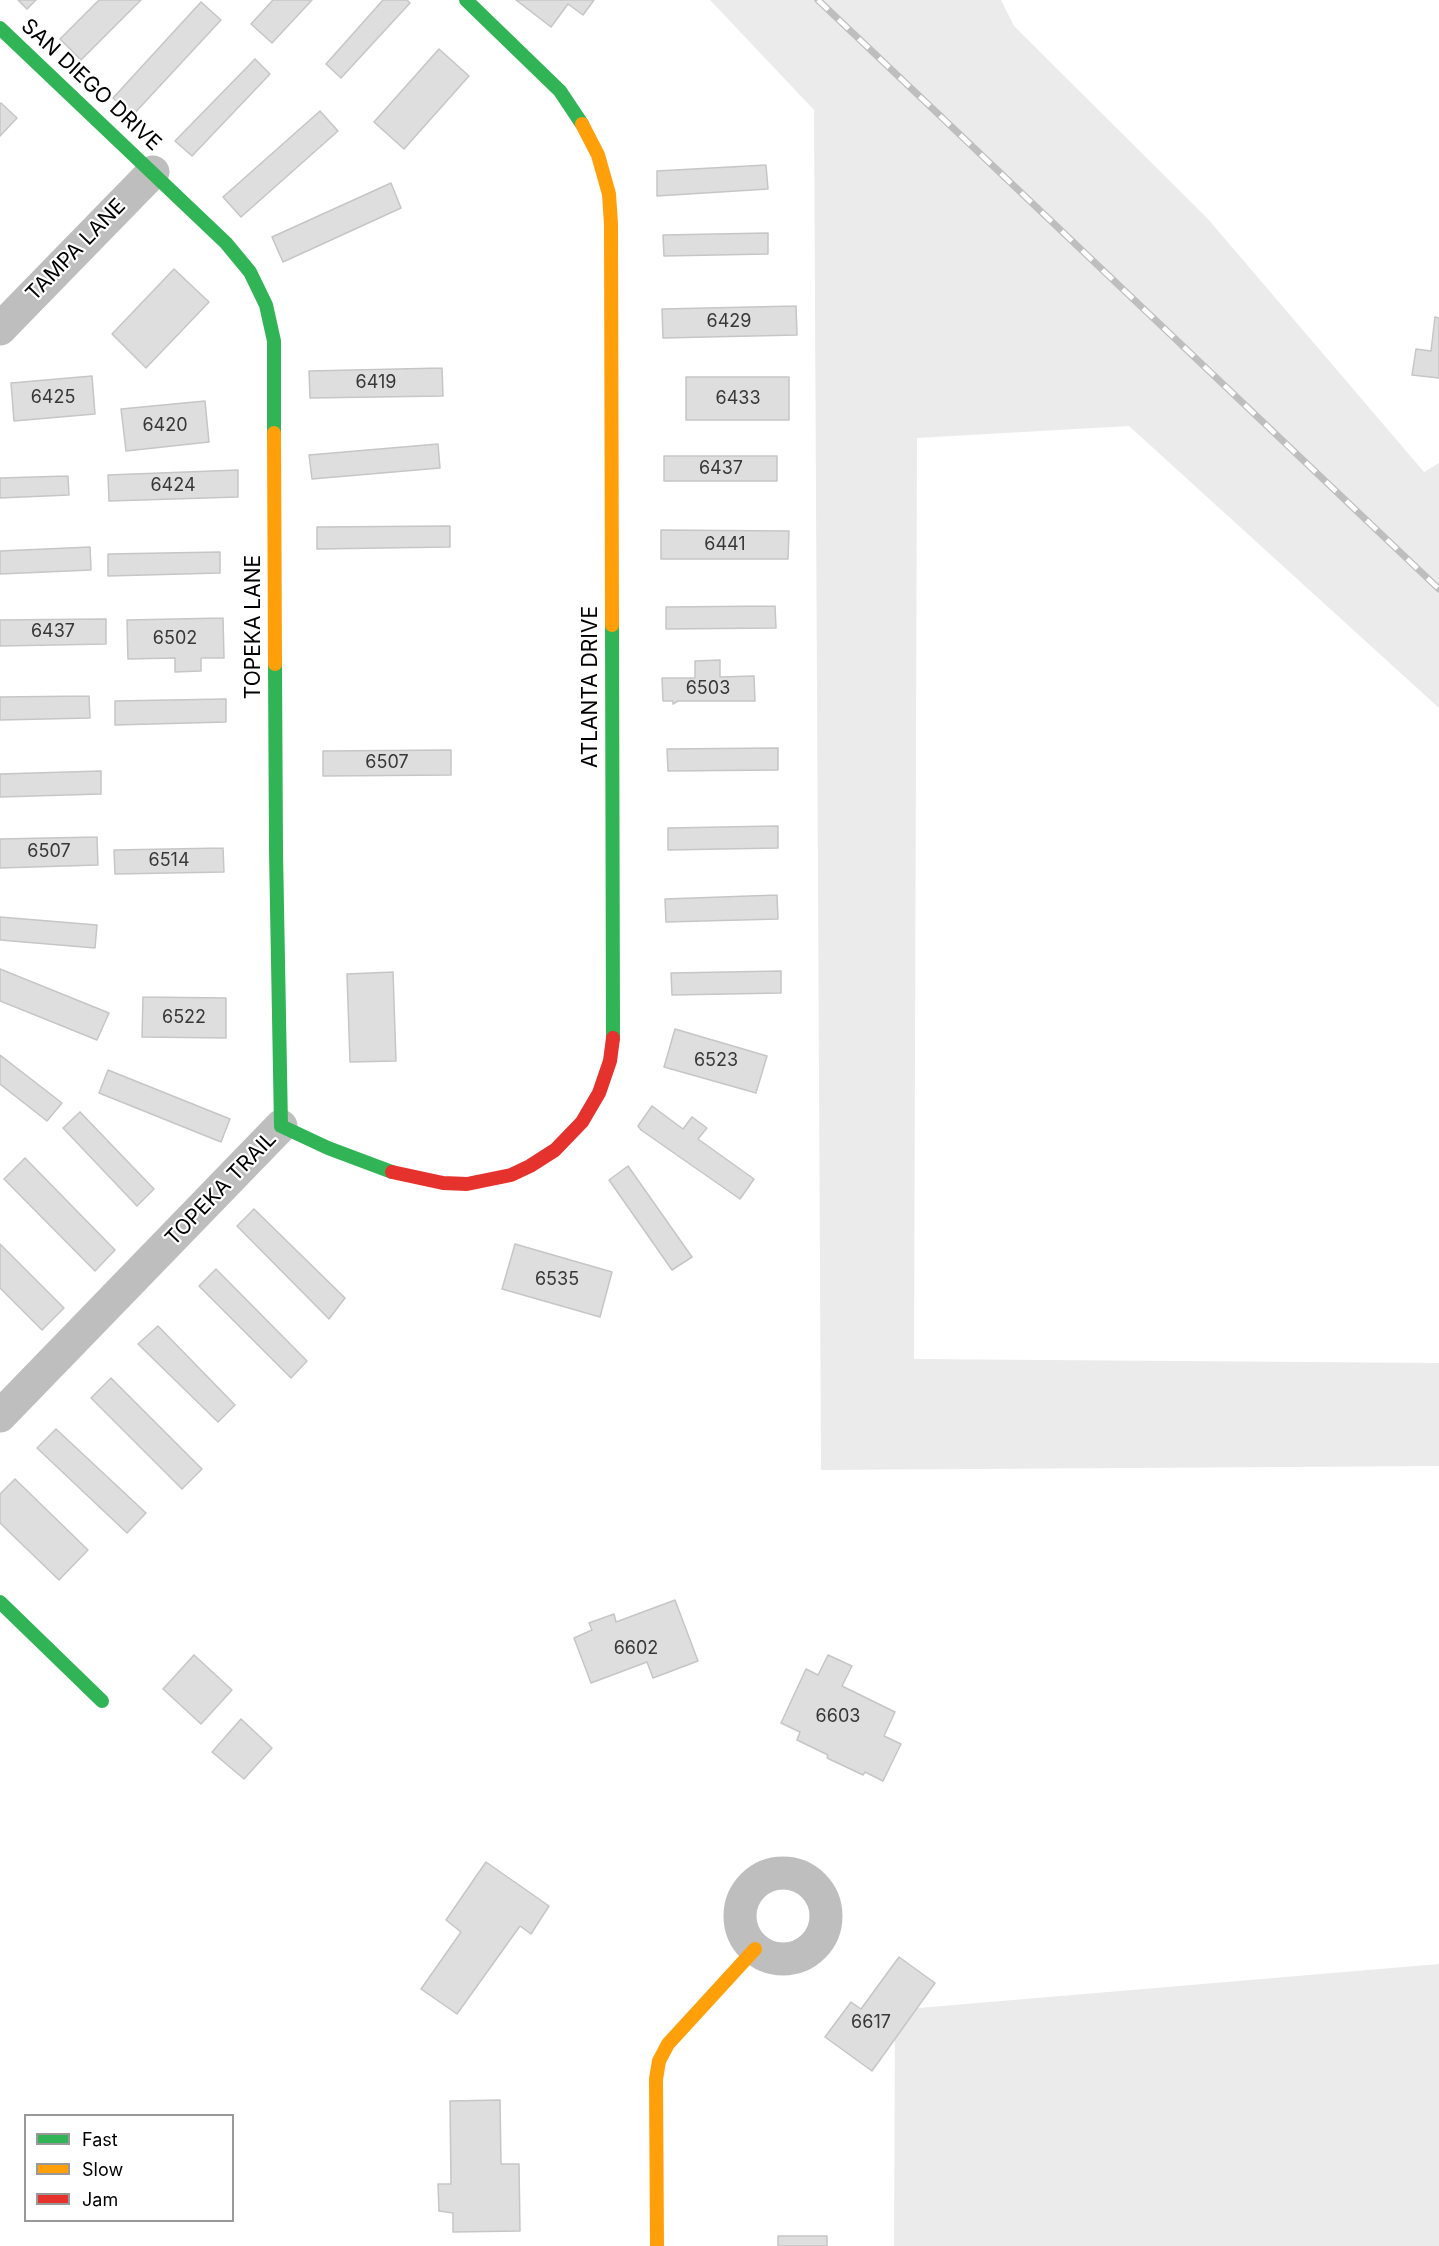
<!DOCTYPE html>
<html>
<head>
<meta charset="utf-8">
<style>
	body { margin:0 }
	#map { position:relative; width:1439px; height:2246px; overflow:hidden; background:#fff; font-family:Inter,sans-serif }
	canvas { display:block }
	.legend { position:absolute; left:24px; top:2114px; width:210px; height:108px; box-sizing:border-box; background:#fff; border:2px solid #999; margin:0; padding:8px 10px; list-style:none; font-size:18px; color:#000 }
	.legend li { display:flex; align-items:center; gap:12px; height:30px }
	.legend b { width:30px; border:2px solid #999 }
</style>
</head>
<body>
<div id="map">
<canvas width="1439" height="2246"></canvas>
<ul class="legend">
<li><b style="height:8px;background:#30b455"></b>Fast</li>
<li><b style="height:8px;background:#ff9f0a"></b>Slow</li>
<li><b style="height:8px;background:#e5322d"></b>Jam</li>
</ul>
</div>
<script>
const ctx = document.querySelector('canvas').getContext('2d');
ctx.lineJoin = 'round';
function paint(path, color) {
  ctx.fillStyle = color;
  ctx.fill(path, 'evenodd');
}
function shape(rows) {
  const path = new Path2D();
  for (const r of rows) {
    if (r.length === 3) {
      path.moveTo(r[0] + r[2], r[1]);
      path.arc(r[0], r[1], r[2], 0, 2 * Math.PI);
      continue;
    }
    path.moveTo(r[0], r[1]);
    for (let i = 2; i < r.length; i += 2) path.lineTo(r[i], r[i + 1]);
  }
  return path;
}
function stroke(path, color, width, dash) {
  ctx.strokeStyle = color;
  ctx.lineWidth = width;
  ctx.lineCap = dash ? 'butt' : 'round';
  ctx.setLineDash(dash || []);
  ctx.stroke(path);
}
function drawText(font, color, halo, rows, align = 'center') {
  ctx.font = font + ' Inter,sans-serif';
  ctx.lineWidth = 4.5;
  ctx.setLineDash([]);
  ctx.textBaseline = 'middle';
  ctx.strokeStyle = halo;
  ctx.fillStyle = color;
  for (const [text, x, y, turn = 0] of rows) {
    ctx.save();
    ctx.translate(x, y);
    ctx.rotate((+turn || 0) * Math.PI / 180);
    ctx.textAlign = isNaN(turn) ? turn : align;
    if (halo) ctx.strokeText(text, 0, 0);
    ctx.fillText(text, 0, 0);
    ctx.restore();
  }
}
const green = shape([
	[710,0,1001,0,1014,26,1208,219,1424,472,1439,463,1439,708,1129,426,917,438,914,1359,1439,1363,1439,1466,821,1470,814,110],
	[1439,1964,1439,2246,894,2246,895,2010]
]);
const building = shape([
	[18,0,36,0,27,9,18,0],
	[99,0,141,0,81,60,60,39,99,0],
	[273,0,312,0,272,43,251,24,273,0],
	[383,0,407,0,410,3,341,78,326,64,383,0],
	[516,0,594,0,583,15,568,4,551,27,516,0],
	[201,2,221,20,132,116,113,98,201,2],
	[439,49,469,76,404,149,374,122,439,49],
	[255,59,270,74,192,156,175,141,255,59],
	[1,103,17,118,0,136,0,104,1,103],
	[320,111,338,131,241,217,223,197,320,111],
	[766,165,768,189,657,196,657,171,766,165],
	[391,183,401,208,283,262,272,237,391,183],
	[768,233,768,254,664,256,663,235,768,233],
	[174,269,209,302,146,368,112,334,174,269],
	[796,306,797,335,663,338,662,309,796,306],
	[1435,317,1439,318,1439,378,1412,375,1416,349,1431,351,1435,317],
	[442,368,443,396,310,398,309,371,442,368],
	[92,376,95,414,14,421,11,383,92,376],
	[686,377,789,377,789,420,686,420,686,377],
	[205,401,209,442,126,451,121,409,205,401],
	[438,444,440,468,312,479,309,455,438,444],
	[664,456,777,456,777,481,664,481,664,456],
	[238,470,238,497,109,501,108,475,238,470],
	[68,476,69,495,0,498,0,478,68,476],
	[450,526,450,547,317,549,317,527,450,526],
	[661,530,789,531,788,559,661,559,661,530],
	[90,547,91,570,0,574,0,551,90,547],
	[220,552,220,573,108,576,108,554,220,552],
	[775,606,776,628,666,629,666,607,775,606],
	[223,618,224,658,201,658,201,671,175,672,175,658,128,659,127,620,223,618],
	[106,619,106,644,0,646,0,620,106,619],
	[720,660,720,677,754,676,755,701,678,701,673,704,673,701,663,701,662,678,695,678,695,661,720,660],
	[89,696,90,718,0,720,0,697,89,696],
	[226,699,226,722,115,725,115,701,226,699],
	[778,748,778,770,668,771,667,749,778,748],
	[451,750,451,775,323,776,323,751,451,750],
	[101,771,101,794,0,797,0,774,101,771],
	[778,826,778,848,668,850,668,828,778,826],
	[97,837,98,865,0,868,0,839,97,837],
	[223,848,224,872,115,874,114,850,223,848],
	[777,895,778,919,666,922,665,899,777,895],
	[0,917,97,925,95,948,0,940,0,917],
	[0,969,109,1013,97,1040,0,1001,0,969],
	[781,971,781,993,672,995,671,973,781,971],
	[393,972,396,1061,350,1062,347,974,393,972],
	[143,997,226,998,226,1038,142,1037,143,997],
	[675,1029,767,1056,756,1093,664,1067,675,1029],
	[0,1055,62,1103,47,1121,0,1084,0,1055],
	[108,1070,230,1119,221,1142,99,1093,108,1070],
	[652,1106,683,1129,692,1117,707,1128,698,1139,754,1179,740,1199,641,1130,638,1126,652,1106],
	[80,1112,154,1189,137,1206,63,1128,80,1112],
	[25,1158,115,1250,95,1271,4,1179,25,1158],
	[628,1166,692,1257,672,1270,609,1180,628,1166],
	[254,1209,345,1298,329,1319,237,1226,254,1209],
	[0,1244,64,1308,42,1330,0,1288,0,1244],
	[515,1244,612,1272,600,1317,502,1289,515,1244],
	[216,1269,307,1361,291,1378,199,1286,216,1269],
	[158,1326,235,1405,218,1422,138,1344,158,1326],
	[111,1378,202,1469,182,1489,91,1398,111,1378],
	[56,1429,146,1513,127,1533,37,1448,56,1429],
	[15,1479,88,1550,59,1580,0,1523,0,1494,15,1479],
	[675,1600,698,1661,653,1678,647,1662,591,1683,574,1638,592,1630,589,1623,614,1614,616,1622,675,1600],
	[194,1655,232,1690,201,1724,163,1689,194,1655],
	[828,1655,852,1666,842,1686,895,1712,884,1736,901,1744,883,1781,865,1772,863,1775,827,1758,828,1755,797,1740,800,1732,781,1723,806,1669,818,1675,828,1655],
	[241,1719,272,1748,244,1779,212,1752,241,1719],
	[486,1862,549,1906,531,1934,520,1926,457,2014,421,1989,461,1932,446,1920,486,1862],
	[899,1957,935,1983,872,2071,825,2037,851,2002,861,2009,899,1957],
	[500,2100,501,2164,519,2164,520,2231,453,2232,453,2213,439,2211,438,2184,451,2184,450,2101,500,2100],
	[778,2236,827,2236,827,2246,778,2246,778,2236]
]);
const street = shape([
	[0,329,153,172],
	[0,1416,281,1126],
	[783,1916,43]
]);
const fast = shape([
	[466,0,560,91,582,124],
	[0,28,226,243,250,272,266,305,274,341,274,433],
	[612,625,613,1038],
	[275,664,276,851,281,1126,328,1148,392,1172],
	[0,1602,102,1701]
]);
const slow = shape([
	[582,124,598,155,609,194,611,224,612,625],
	[274,433,275,664],
	[657,2246,656,2079,659,2061,668,2044,755,1949]
]);
const jam = shape([
	[392,1172,443,1183,467,1184,511,1175,530,1166,555,1150,582,1122,599,1093,610,1061,613,1038]
]);
const rail = shape([
	[818,0,1439,589]
]);
const numberNames = [
	["6429",729,322],
	["6419",376,383],
	["6425",53,398],
	["6433",738,399],
	["6420",165,426],
	["6437",721,469],
	["6424",173,486],
	["6441",725,545],
	["6437",53,632],
	["6502",175,639],
	["6503",708,689],
	["6507",387,763],
	["6507",49,852],
	["6514",169,861],
	["6522",184,1018],
	["6523",716,1061],
	["6535",557,1280],
	["6602",636,1649],
	["6603",838,1717],
	["6617",871,2023]
];
const streetNames = [
	["SAN DIEGO DRIVE",91,85,43],
	["TAMPA LANE",76,250,-46],
	["TOPEKA LANE",254,627,-90],
	["ATLANTA DRIVE",591,687,-90],
	["TOPEKA TRAIL",221,1189,-46]
];
paint(green, '#ebebeb');
paint(building, '#dedede');
stroke(building, '#c6c6c6', 1.5);
stroke(street, '#bebebe', 33);
stroke(fast, '#30b455', 14);
stroke(slow, '#ff9f0a', 14);
stroke(jam, '#e5322d', 14);
stroke(rail, '#bebebe', 7);
stroke(rail, '#fff', 4.5, [14]);
drawText('18px', '#383838', null, numberNames);
drawText('21px', '#000', '#fff', streetNames);
</script>
</body>
</html>
